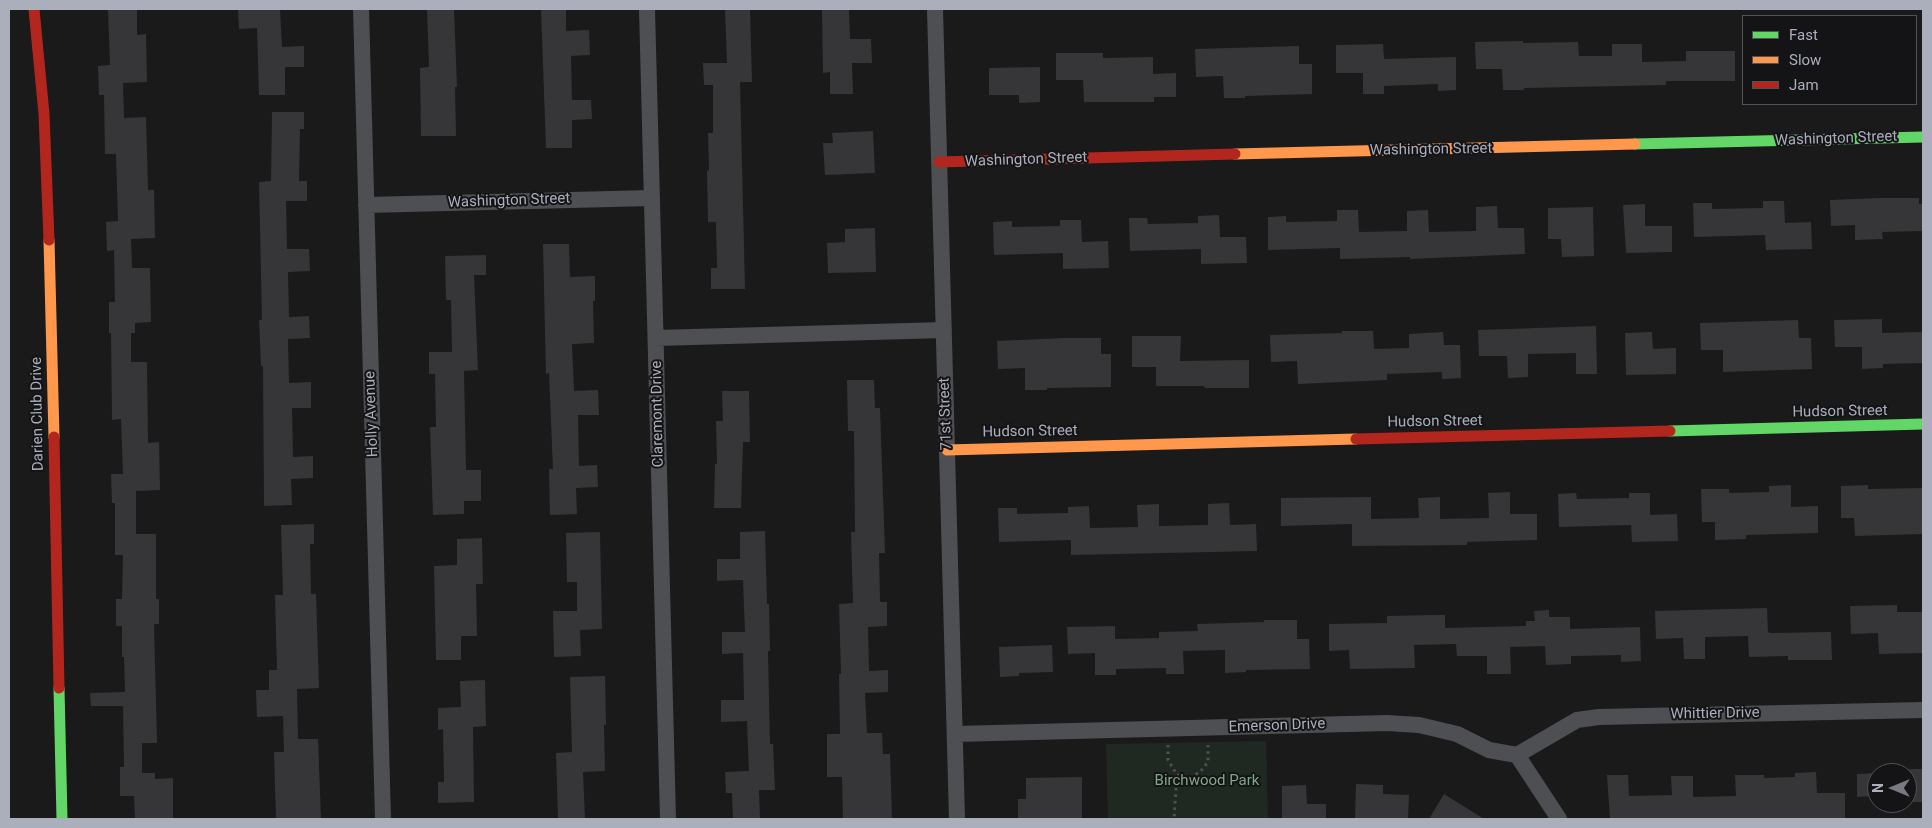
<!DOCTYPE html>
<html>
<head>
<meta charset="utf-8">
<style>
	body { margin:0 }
	#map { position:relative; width:1932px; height:828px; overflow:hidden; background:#1a1a1a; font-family:Roboto,sans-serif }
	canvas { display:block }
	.frame { position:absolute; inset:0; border:10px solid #abaebb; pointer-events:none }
	.legend { position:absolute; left:1742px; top:15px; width:175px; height:90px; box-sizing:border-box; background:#141416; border:1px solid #505258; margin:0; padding:6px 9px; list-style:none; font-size:15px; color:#abaebb }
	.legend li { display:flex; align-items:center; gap:10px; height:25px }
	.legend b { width:25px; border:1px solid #505258 }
	.north { position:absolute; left:1867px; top:763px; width:50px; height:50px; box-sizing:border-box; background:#141416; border:1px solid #505258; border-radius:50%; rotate:270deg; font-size:14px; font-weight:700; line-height:20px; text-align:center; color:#abaebb }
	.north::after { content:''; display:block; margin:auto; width:18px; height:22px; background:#787a83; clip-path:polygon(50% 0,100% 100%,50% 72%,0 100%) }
</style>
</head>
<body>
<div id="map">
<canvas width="1932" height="828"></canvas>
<div class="frame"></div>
<ul class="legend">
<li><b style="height:6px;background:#63d668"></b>Fast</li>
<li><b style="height:6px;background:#ff974d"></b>Slow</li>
<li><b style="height:6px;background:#b3261e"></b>Jam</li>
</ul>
<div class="north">N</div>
</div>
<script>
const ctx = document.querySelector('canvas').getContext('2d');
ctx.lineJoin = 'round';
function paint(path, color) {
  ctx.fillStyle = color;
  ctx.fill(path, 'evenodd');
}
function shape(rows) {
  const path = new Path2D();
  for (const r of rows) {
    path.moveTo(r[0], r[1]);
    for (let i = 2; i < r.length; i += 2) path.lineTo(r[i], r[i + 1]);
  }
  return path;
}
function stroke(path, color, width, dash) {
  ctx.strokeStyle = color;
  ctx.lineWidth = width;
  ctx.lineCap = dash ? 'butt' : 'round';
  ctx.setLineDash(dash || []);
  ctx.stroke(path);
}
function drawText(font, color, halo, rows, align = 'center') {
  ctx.font = font + ' Roboto,sans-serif';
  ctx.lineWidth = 4;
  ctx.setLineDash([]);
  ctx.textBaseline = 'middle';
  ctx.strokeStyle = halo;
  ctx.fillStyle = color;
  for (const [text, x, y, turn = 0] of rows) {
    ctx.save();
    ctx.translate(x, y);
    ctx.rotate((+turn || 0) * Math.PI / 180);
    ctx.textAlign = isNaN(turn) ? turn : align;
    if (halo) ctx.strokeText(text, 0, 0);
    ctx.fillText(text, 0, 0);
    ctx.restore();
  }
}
const green = shape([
	[1266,741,1268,819,1108,819,1106,744]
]);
const building = shape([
	[108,9,137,9,137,35,146,34,147,82,123,83,124,118,146,117,148,190,154,190,155,238,131,239,132,268,150,268,151,322,135,323,135,333,131,333,131,362,147,362,148,443,159,442,160,490,136,491,136,534,156,534,156,599,159,599,159,624,154,624,157,743,142,743,142,773,155,773,155,779,173,778,173,819,135,819,134,796,120,796,120,767,124,767,123,706,91,706,90,693,125,692,124,657,122,657,122,626,116,626,116,599,122,599,123,555,115,555,115,503,112,503,111,474,123,474,121,419,112,420,111,333,109,333,109,302,115,302,114,250,107,251,106,222,118,221,116,154,105,154,104,95,99,95,98,66,110,65],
	[280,9,282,47,304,46,304,67,285,67,285,95,259,95,257,28,239,29,238,10],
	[427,9,454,9,457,87,455,87,456,136,421,136,420,68,429,67],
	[541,9,566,9,566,31,589,30,590,55,571,56,572,100,591,100,592,119,572,120,572,148,546,148],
	[725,9,750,9,752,82,740,82,745,289,711,289,711,268,717,268,716,222,708,222,707,171,709,170,708,133,713,133,713,85,704,85,703,63,727,63],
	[822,9,849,9,850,39,871,39,872,63,852,63,853,94,830,94,830,72,823,73],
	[1523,41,1523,43,1578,42,1579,56,1612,56,1612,44,1642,44,1642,62,1686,61,1686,51,1735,51,1735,81,1666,81,1666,85,1524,88,1524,90,1503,90,1502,69,1476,69,1475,42],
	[1383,44,1384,59,1456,57,1456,90,1438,91,1438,84,1384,86,1384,94,1363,94,1363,73,1336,73,1336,45],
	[1299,46,1299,64,1312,64,1312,94,1245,96,1245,98,1224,98,1223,76,1196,77,1195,49],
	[1056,53,1103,53,1103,58,1153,57,1153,74,1176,73,1176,97,1154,97,1154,102,1084,102,1083,80,1056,80],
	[1040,67,1040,102,1019,103,1019,95,989,95,989,68],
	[272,112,304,112,304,129,300,129,299,181,307,181,307,201,286,201,287,249,309,249,310,271,288,272,289,317,309,316,310,338,288,339,289,383,311,382,311,408,292,408,293,457,313,456,313,478,291,479,292,505,264,506,263,366,261,366,259,320,262,320,259,182,271,181],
	[873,131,875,173,825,175,823,143,833,143,832,133],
	[1881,198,1919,198,1919,204,1923,204,1923,231,1882,232,1883,239,1855,240,1855,225,1831,226,1830,200],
	[1763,201,1784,201,1785,223,1811,222,1812,249,1766,250,1765,235,1694,237,1693,203,1712,203,1712,209,1763,208],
	[1645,204,1645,226,1672,226,1672,252,1626,253,1623,205],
	[1497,206,1498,228,1524,228,1525,254,1410,259,1410,257,1340,259,1340,248,1268,250,1268,217,1286,216,1286,222,1337,221,1337,210,1358,210,1359,232,1407,231,1407,211,1428,210,1429,232,1476,231,1476,207],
	[1593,207,1594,256,1562,257,1561,239,1548,239,1548,208],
	[1219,215,1220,237,1246,237,1247,263,1201,264,1201,249,1130,251,1129,218,1147,218,1148,224,1198,223,1198,216],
	[1060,220,1081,220,1082,242,1108,241,1109,268,1063,269,1063,253,994,255,993,222,1012,221,1012,227,1060,226],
	[875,228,876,272,828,273,827,243,845,242,845,229],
	[543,244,569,244,570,277,595,276,595,301,593,301,594,343,572,344,574,391,598,390,599,415,578,415,579,466,597,465,598,487,576,488,577,514,550,515,549,469,553,469,549,373,546,374],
	[486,255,486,275,474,275,478,370,464,371,466,470,481,470,481,501,464,501,464,514,433,515,430,427,436,427,435,374,429,374,429,352,452,352,451,300,446,300,445,256],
	[1882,319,1882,333,1923,332,1923,363,1883,364,1883,368,1862,369,1862,347,1835,347,1834,320],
	[1798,320,1799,338,1811,338,1812,369,1723,372,1723,350,1701,350,1700,323],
	[1596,326,1597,374,1576,374,1576,353,1528,354,1528,377,1508,378,1507,356,1479,356,1478,330],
	[1342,331,1373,331,1374,349,1409,348,1409,334,1443,332,1444,345,1460,345,1461,378,1442,379,1442,372,1387,374,1387,380,1298,384,1297,361,1271,362,1270,335,1342,333],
	[1652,332,1653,349,1676,348,1676,374,1626,375,1625,333],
	[1132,336,1181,336,1180,361,1249,360,1249,388,1205,388,1204,386,1156,386,1156,367,1132,367],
	[1065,338,1101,338,1101,354,1111,354,1111,387,1047,388,1047,390,1025,390,1025,368,998,369,997,341],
	[847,380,874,380,875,408,880,408,885,553,879,553,880,602,887,602,887,626,868,627,869,671,888,670,888,692,865,693,867,733,882,733,883,754,890,754,892,818,843,819,842,777,827,777,827,734,840,734,839,674,841,674,839,604,853,603,851,532,855,532,854,431,848,431],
	[722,391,749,391,750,442,743,442,741,508,714,508,715,464,717,464,716,421,723,421],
	[1791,485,1791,507,1818,506,1818,533,1746,535,1746,539,1715,540,1715,522,1702,522,1701,489,1729,489,1729,493,1769,492,1769,486],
	[1868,485,1868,489,1923,488,1923,534,1855,536,1854,518,1841,518,1841,486],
	[1510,492,1510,514,1537,514,1537,540,1467,542,1467,545,1352,546,1352,524,1281,526,1281,498,1371,497,1371,519,1419,518,1418,498,1440,497,1440,519,1489,518,1488,493],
	[1576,493,1577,499,1629,498,1629,493,1650,493,1650,515,1677,514,1678,541,1632,542,1631,525,1559,527,1558,494],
	[1229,503,1230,525,1256,524,1257,551,1071,555,1071,540,999,542,998,508,1017,508,1017,514,1068,513,1068,507,1089,506,1090,528,1138,527,1137,505,1159,504,1159,526,1208,525,1208,504],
	[314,524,314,544,310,544,311,594,316,594,319,688,297,689,298,739,318,739,321,819,276,819,274,752,284,752,283,716,257,717,256,690,269,690,269,670,277,670,275,595,283,595,281,525],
	[765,531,767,604,769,604,770,651,768,651,770,744,773,744,775,790,759,790,760,819,733,819,732,793,726,793,725,772,749,771,747,721,721,722,721,700,744,700,743,653,722,654,722,632,745,632,743,580,717,581,717,559,740,559,740,532],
	[600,532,602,629,580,630,581,656,554,657,553,611,577,611,577,582,567,582,566,533],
	[482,538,483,584,476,584,477,636,461,636,461,660,436,660,434,566,457,565,457,539],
	[1897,605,1897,612,1923,612,1923,653,1879,654,1878,633,1851,634,1850,606],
	[1767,608,1768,632,1770,633,1831,632,1832,660,1788,660,1788,656,1749,657,1748,636,1705,637,1705,659,1684,659,1683,638,1656,639,1655,611],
	[1549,610,1549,617,1570,617,1570,629,1640,627,1641,661,1621,662,1621,655,1571,656,1571,664,1546,665,1545,646,1510,647,1511,674,1487,674,1487,656,1457,656,1456,644,1414,645,1415,668,1350,669,1349,650,1329,651,1329,624,1387,623,1387,616,1433,615,1445,615,1445,628,1526,626,1526,621,1535,621,1534,611],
	[1264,620,1297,620,1297,639,1309,639,1310,669,1246,670,1246,672,1225,673,1225,650,1183,651,1184,674,1166,674,1166,668,1116,669,1116,675,1095,675,1095,653,1068,654,1067,627,1115,626,1115,639,1159,638,1159,632,1198,631,1197,624,1264,622],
	[1052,645,1053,672,1019,673,1019,676,1000,677,999,647],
	[605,676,606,725,604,725,605,771,583,772,585,819,558,819,556,753,572,752,570,677],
	[485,680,486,726,473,727,474,802,438,803,438,782,444,782,443,729,438,730,438,708,461,707,460,681],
	[1907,769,1923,769,1923,802,1907,802],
	[1816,772,1817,793,1845,793,1845,819,1610,819,1607,775,1628,775,1629,796,1672,795,1671,776,1693,776,1693,797,1736,796,1735,775,1764,775,1764,778,1795,777,1795,773],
	[1877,773,1877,796,1857,797,1857,774],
	[1082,777,1082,819,1018,819,1018,799,1026,799,1026,778],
	[1356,784,1383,785,1383,794,1409,795,1408,819,1355,819],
	[1306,785,1307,804,1326,804,1326,819,1282,819,1282,786],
	[1444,794,1484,819,1429,819]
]);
const path = shape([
	[1168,745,1168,760,1177,775,1174,819],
	[1177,775,1191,777,1200,772,1208,762,1208,745]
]);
const street = shape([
	[361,9,383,819],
	[647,9,668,819],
	[935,9,957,819],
	[366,205,652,198],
	[656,338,944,330],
	[955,734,1387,723,1419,725,1457,734,1489,750,1517,755,1559,819],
	[1517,755,1577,720,1599,717,1923,710]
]);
const fast = shape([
	[1635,144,1923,137],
	[1670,431,1923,424],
	[59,688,62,819]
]);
const slow = shape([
	[1235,154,1635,144],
	[49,240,54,437],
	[947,450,1356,439]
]);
const jam = shape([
	[34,9,44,114,49,240],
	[939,162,1235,154],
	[54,437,59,688],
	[1356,439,1670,431]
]);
const streetNames = [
	["Washington Street",1836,139,-2],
	["Washington Street",1431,150,-1],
	["Washington Street",1026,160,-2],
	["Washington Street",509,201,-2],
	["Hudson Street",1840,412,-1],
	["Darien Club Drive",38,414,-91],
	["Holly Avenue",372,414,-92],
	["Claremont Drive",658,414,-91],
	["71st Street",946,414,-92],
	["Hudson Street",1435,422,-1],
	["Hudson Street",1030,432,-1],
	["Whittier Drive",1715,714,-1],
	["Emerson Drive",1277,726,-2]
];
const parkNames = [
	["Birchwood Park",1207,781]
];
paint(green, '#1f2821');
paint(building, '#363638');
stroke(path, '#505055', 3, [2.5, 4]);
stroke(street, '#4e4f53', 16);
stroke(fast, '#63d668', 11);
stroke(slow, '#ff974d', 11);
stroke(jam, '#b3261e', 11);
drawText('15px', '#abaebb', '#141416', streetNames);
drawText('15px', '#81a787', '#141416', parkNames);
</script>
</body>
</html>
